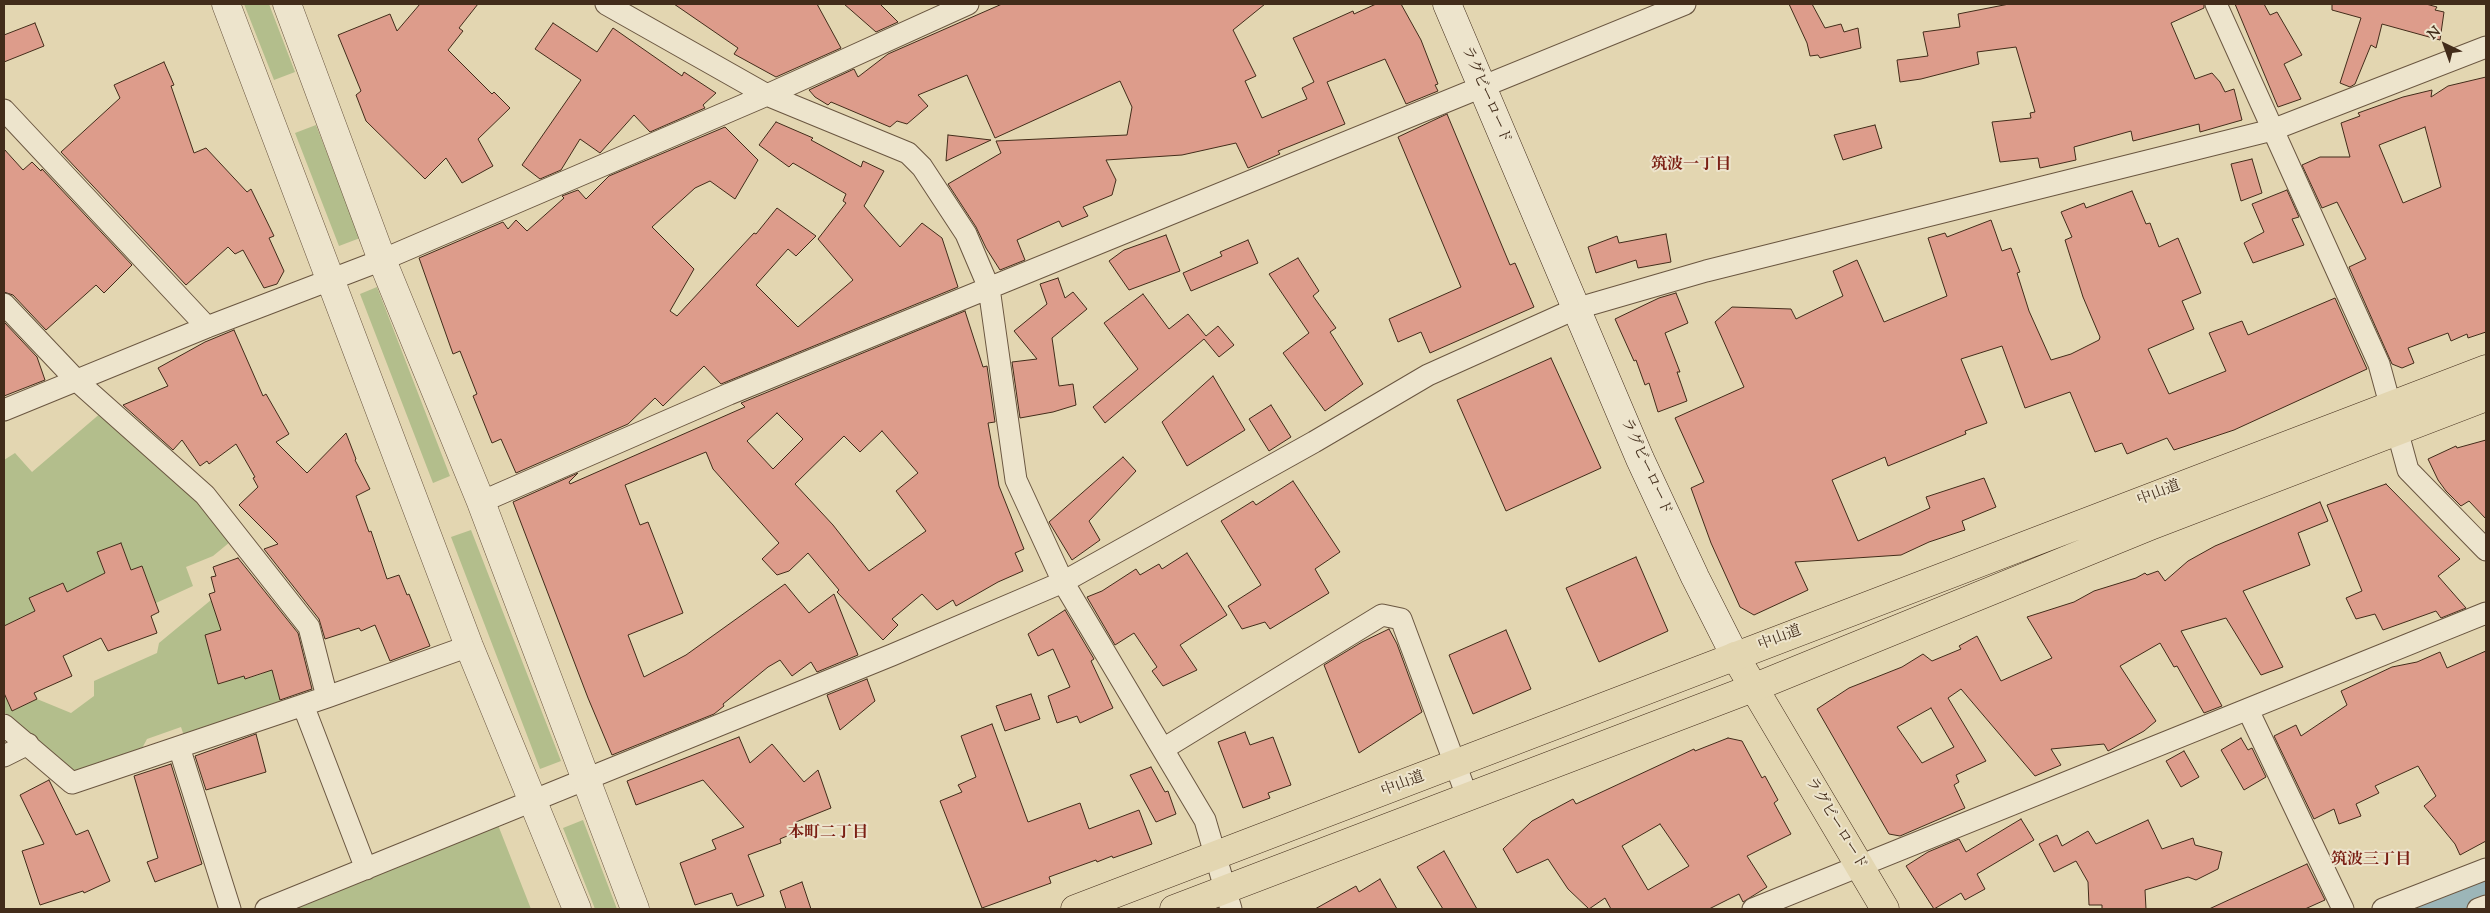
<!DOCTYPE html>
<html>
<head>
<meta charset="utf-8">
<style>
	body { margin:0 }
	#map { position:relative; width:2490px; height:913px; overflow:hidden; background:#e3d6b1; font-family:"Sorts Mill Goudy",serif }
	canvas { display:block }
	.frame { position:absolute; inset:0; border:5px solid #422c1a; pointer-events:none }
	.north { position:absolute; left:2420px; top:20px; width:50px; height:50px; -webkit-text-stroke:4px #ede4cc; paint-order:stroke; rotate:318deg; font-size:14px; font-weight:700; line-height:20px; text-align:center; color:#422c1a }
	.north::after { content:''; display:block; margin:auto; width:18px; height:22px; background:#422c1a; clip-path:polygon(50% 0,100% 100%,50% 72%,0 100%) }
</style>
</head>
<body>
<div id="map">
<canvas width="2490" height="913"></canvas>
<div class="frame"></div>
<div class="north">N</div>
</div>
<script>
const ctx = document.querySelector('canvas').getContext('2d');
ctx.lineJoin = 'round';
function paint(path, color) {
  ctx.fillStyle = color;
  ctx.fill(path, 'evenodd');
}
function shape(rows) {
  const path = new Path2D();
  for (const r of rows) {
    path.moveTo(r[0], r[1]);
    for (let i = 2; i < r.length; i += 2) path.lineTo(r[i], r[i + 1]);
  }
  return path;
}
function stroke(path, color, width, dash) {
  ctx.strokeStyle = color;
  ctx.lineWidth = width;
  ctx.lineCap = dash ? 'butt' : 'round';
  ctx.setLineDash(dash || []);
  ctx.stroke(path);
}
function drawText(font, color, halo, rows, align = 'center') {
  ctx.font = font + ' "Sorts Mill Goudy","Noto Serif JP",serif';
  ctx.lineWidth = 4;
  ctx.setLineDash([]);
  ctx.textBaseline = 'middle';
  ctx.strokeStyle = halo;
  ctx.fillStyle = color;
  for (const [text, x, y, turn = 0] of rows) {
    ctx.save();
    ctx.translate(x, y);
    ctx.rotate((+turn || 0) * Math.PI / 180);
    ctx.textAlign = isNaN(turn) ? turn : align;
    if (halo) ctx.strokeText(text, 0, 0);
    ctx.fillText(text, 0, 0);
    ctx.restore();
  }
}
const green = shape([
	[244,4,269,4,295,72,274,80],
	[316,125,360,238,339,246,295,133],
	[377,287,450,476,433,483,360,294],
	[102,412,200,502,230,542,213,556,186,567,193,586,156,603,142,566,131,570,121,543,97,552,107,579,82,584,67,592,62,583,30,598,35,611,4,626,4,460,15,453,32,472],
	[471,530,561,761,540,769,451,537],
	[211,600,225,629,206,636,232,650,210,657,218,684,244,676,246,679,262,674,271,667,282,706,185,739,181,727,147,739,139,754,76,773,4,712,4,693,12,711,37,699,71,713,94,696,94,681,157,653,159,643],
	[583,820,617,909,595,909,563,828],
	[498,825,531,909,291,909]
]);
const river = shape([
	[2429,909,2486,887]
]);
const building = shape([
	[420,4,478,4,459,28,463,31,448,50,492,94,494,92,510,108,478,139,493,166,462,183,446,158,425,179,366,121,356,95,361,91,338,35,390,14,397,31,420,4],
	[674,4,817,4,841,48,776,77,734,54,738,48,674,4],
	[844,4,880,4,898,22,876,32,844,4],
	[1002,4,1265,4,1233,30,1256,76,1245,81,1262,118,1307,99,1302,88,1314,82,1293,38,1353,11,1354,14,1376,4,1401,4,1421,40,1438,84,1435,85,1438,91,1406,104,1385,59,1327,82,1345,124,1278,151,1280,154,1248,168,1236,143,1182,155,1106,160,1116,180,1112,195,1083,207,1088,216,1062,227,1059,221,1017,240,1025,260,1000,270,986,248,976,227,948,184,1001,153,996,141,1127,135,1132,107,1120,81,995,138,967,75,918,95,928,106,907,124,897,121,890,127,831,102,828,105,815,97,809,90,854,69,858,77,888,54,1002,4],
	[1789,4,1812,4,1825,28,1841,24,1844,32,1858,28,1861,48,1820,58,1818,55,1810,56,1807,43,1789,4],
	[2009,4,2204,4,2204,8,2171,23,2195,79,2212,73,2220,82,2225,92,2234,89,2242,120,2200,132,2199,124,2133,141,2131,131,2074,147,2076,160,2040,168,2038,158,2000,162,1992,122,2031,118,2030,113,2035,112,2016,47,1977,52,1979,64,1921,79,1900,82,1897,60,1928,56,1923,32,1960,27,1958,14,2009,4],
	[2235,4,2264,4,2270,15,2277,12,2302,55,2284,64,2301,99,2278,107,2235,4],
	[2332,4,2426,4,2437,7,2435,10,2444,12,2440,40,2382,24,2376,48,2371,45,2355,84,2350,87,2340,83,2361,18,2332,10,2332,4],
	[35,23,44,46,4,62,4,35,35,23],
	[553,23,597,52,613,28,682,76,684,72,716,93,703,105,705,108,650,132,634,115,600,153,580,139,561,170,540,179,522,165,581,80,535,49,553,23],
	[164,62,174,85,171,86,194,153,206,148,247,192,251,189,274,236,269,238,284,271,277,284,264,288,243,250,235,254,228,247,186,285,61,152,120,98,114,85,164,62],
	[2486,77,2486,332,2468,338,2467,334,2451,341,2448,333,2408,348,2414,363,2402,368,2392,364,2349,267,2366,259,2337,202,2322,208,2302,165,2320,157,2350,157,2341,123,2360,116,2358,113,2403,97,2432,90,2431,97,2448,86,2486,77],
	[2425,127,2441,187,2403,203,2379,145,2425,127],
	[1447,114,1510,265,1515,263,1534,307,1430,353,1421,332,1398,342,1389,319,1461,287,1398,137,1447,114],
	[776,122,813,138,811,140,861,167,863,161,884,171,864,206,900,247,922,223,942,238,958,287,721,384,704,366,663,406,655,398,628,424,516,473,501,439,492,443,473,396,477,394,460,351,453,354,419,258,503,222,508,229,516,220,527,231,564,198,562,196,578,190,586,199,609,176,725,127,758,160,735,199,710,181,695,188,652,227,694,269,670,311,677,316,754,233,756,234,777,208,816,236,796,256,788,249,756,285,798,327,853,280,818,239,846,203,843,201,846,194,793,163,789,167,759,145,776,122],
	[1875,125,1882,148,1843,160,1834,135,1875,125],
	[948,135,991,140,946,161,948,135],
	[4,149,23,170,32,162,41,171,42,169,132,265,104,293,96,285,46,330,13,295,4,292,4,149],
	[2252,159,2262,193,2241,201,2231,164,2252,159],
	[2287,190,2299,217,2292,219,2304,245,2253,263,2244,243,2264,232,2252,204,2287,190],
	[2132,191,2146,224,2150,223,2159,247,2178,238,2201,293,2182,301,2194,329,2148,349,2169,394,2226,371,2209,333,2242,321,2248,335,2335,298,2367,369,2234,430,2174,450,2167,438,2127,454,2122,443,2095,452,2070,392,2025,408,2002,346,1961,359,1987,423,1965,431,1966,434,1888,466,1885,457,1832,480,1858,541,1930,508,1926,497,1984,478,1996,507,1962,521,1965,530,1929,542,1901,555,1795,562,1808,590,1754,615,1740,607,1711,543,1691,488,1704,482,1675,418,1744,387,1715,322,1732,307,1791,309,1796,319,1843,296,1833,271,1857,260,1884,322,1947,296,1928,238,1945,233,1947,237,1991,220,2002,251,2011,248,2020,272,2017,273,2029,311,2051,360,2071,354,2099,340,2100,337,2083,297,2065,240,2072,237,2061,212,2084,203,2086,208,2132,191],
	[1666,234,1671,262,1638,268,1636,260,1596,273,1588,247,1617,236,1619,243,1666,234],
	[1166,235,1180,271,1129,290,1109,261,1124,250,1166,235],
	[1248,240,1258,263,1191,291,1183,273,1222,256,1220,252,1248,240],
	[1298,258,1319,291,1313,296,1336,328,1330,332,1363,384,1325,411,1283,353,1309,333,1269,274,1298,258],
	[1058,278,1065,298,1073,292,1087,309,1052,338,1059,386,1073,384,1076,405,1053,412,1020,418,1012,362,1037,359,1014,331,1047,304,1040,284,1058,278],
	[1676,293,1688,323,1665,333,1680,372,1677,372,1687,401,1658,412,1649,383,1645,385,1636,360,1634,361,1615,319,1659,298,1676,293],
	[1143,294,1169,329,1188,314,1206,336,1218,326,1234,345,1219,357,1204,339,1105,423,1093,407,1138,369,1104,323,1143,294],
	[965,311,983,367,987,366,995,422,988,423,999,486,1024,549,1015,553,1023,571,998,582,956,606,953,600,937,610,922,594,892,619,898,625,883,640,837,592,839,590,808,553,789,571,777,575,762,559,779,543,713,469,706,452,625,485,640,525,648,522,683,613,628,635,644,677,686,655,785,584,809,613,834,594,858,655,817,672,811,662,792,676,780,660,768,667,723,704,724,706,714,714,612,755,588,698,513,502,578,473,569,482,570,484,745,407,741,403,965,311],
	[777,413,803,439,773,469,747,441,777,413],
	[882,431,918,473,896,491,926,531,869,571,833,525,795,484,844,436,860,452,882,431],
	[4,322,37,357,45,380,4,396,4,322],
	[234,330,263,396,266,394,289,434,276,442,307,473,346,433,356,459,355,460,370,489,356,496,369,532,371,531,387,579,399,575,407,595,409,594,430,646,390,661,375,625,361,631,359,628,325,639,319,619,264,549,278,544,239,505,258,487,253,478,255,477,236,444,209,464,207,461,200,466,182,440,173,450,123,405,168,386,158,368,205,342,234,330],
	[1551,358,1601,468,1506,511,1457,400,1551,358],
	[1213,376,1245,430,1187,466,1162,422,1213,376],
	[1271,405,1291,437,1269,451,1249,419,1271,405],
	[2486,440,2486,519,2469,501,2461,506,2446,491,2438,480,2428,459,2456,446,2457,448,2486,440],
	[1123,457,1136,471,1089,521,1100,540,1072,560,1049,522,1123,457],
	[1293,481,1340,552,1315,569,1329,593,1270,629,1265,622,1242,629,1228,606,1261,585,1221,521,1253,501,1256,505,1293,481],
	[2386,484,2460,559,2438,576,2466,608,2441,618,2436,611,2383,630,2375,614,2356,619,2346,598,2362,591,2327,505,2386,484],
	[2320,502,2328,521,2298,533,2310,565,2243,591,2283,667,2261,675,2226,618,2181,631,2222,706,2204,713,2177,666,2174,667,2160,643,2120,666,2156,721,2144,731,2108,751,2104,744,2051,749,2061,765,2035,776,1961,689,1948,698,1986,761,1956,775,1959,782,1954,785,1965,808,1900,836,1889,834,1817,709,1849,688,1902,667,1923,654,1932,661,1961,649,1959,646,1977,636,2001,681,2052,658,2027,617,2074,602,2094,591,2136,578,2145,573,2147,575,2158,571,2165,581,2188,561,2215,546,2320,502],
	[1931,708,1954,747,1922,763,1897,727,1931,708],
	[121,543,131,570,142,566,159,612,151,616,157,633,108,651,101,638,63,656,72,676,34,693,37,699,12,711,4,693,4,626,35,611,29,598,63,583,67,592,105,573,97,552,121,543],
	[1187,553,1227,615,1180,645,1197,670,1163,686,1152,671,1157,667,1134,633,1115,645,1087,597,1102,591,1136,569,1140,575,1159,564,1162,569,1187,553],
	[1636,557,1668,631,1599,662,1566,588,1636,557],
	[238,558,298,633,312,689,280,700,272,670,245,679,244,676,218,684,205,635,221,630,209,594,215,592,211,577,216,576,213,567,238,558],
	[1065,610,1094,659,1091,661,1113,708,1080,723,1077,716,1057,723,1048,696,1070,687,1053,649,1038,656,1028,634,1065,610],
	[1389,629,1397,644,1422,712,1359,753,1324,665,1362,642,1389,629],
	[1506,630,1531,689,1473,714,1449,655,1506,630],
	[2486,651,2486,841,2460,855,2455,844,2424,806,2436,796,2418,766,2375,786,2379,793,2356,804,2361,816,2339,824,2334,809,2314,819,2274,736,2296,725,2301,736,2347,705,2341,691,2392,667,2417,662,2440,652,2447,668,2486,651],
	[867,679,875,701,840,730,827,695,867,679],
	[1031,694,1040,719,1005,731,996,706,1031,694],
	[992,724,1028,822,1080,803,1089,829,1139,810,1152,844,1113,858,1112,856,1097,862,1096,860,1049,877,1051,883,982,908,940,801,962,792,958,785,976,777,961,736,992,724],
	[1245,732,1250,745,1273,737,1291,785,1268,793,1270,798,1243,808,1218,742,1245,732],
	[256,734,266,772,206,790,195,756,256,734],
	[739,737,750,763,772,744,804,782,818,770,831,808,796,822,799,831,780,839,781,843,748,855,764,896,737,906,732,893,695,905,680,863,716,849,712,840,744,827,703,780,636,805,627,781,739,737],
	[1728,738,1742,741,1762,778,1765,776,1778,800,1774,803,1791,834,1747,856,1767,887,1743,902,1739,894,1709,909,1611,909,1605,898,1589,909,1568,889,1548,859,1517,873,1503,849,1532,821,1573,799,1576,804,1694,749,1695,751,1728,738],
	[1660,824,1689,866,1648,890,1622,846,1660,824],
	[2241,738,2248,750,2252,748,2266,777,2244,790,2221,750,2241,738],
	[2184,751,2199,777,2181,787,2166,761,2184,751],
	[171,764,202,864,155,882,147,862,158,858,134,776,171,764],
	[1151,767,1165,792,1168,791,1176,814,1156,822,1130,775,1151,767],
	[49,780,76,835,88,830,110,881,84,893,83,891,40,905,22,851,44,844,20,795,49,780],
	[2021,819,2034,840,1977,874,1985,889,1965,900,1961,893,1934,909,1906,866,1928,852,1959,839,1966,852,2021,819],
	[2148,820,2162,849,2193,838,2195,845,2222,852,2218,869,2196,880,2188,877,2145,890,2146,909,2102,909,2102,905,2089,905,2088,882,2076,861,2054,872,2039,844,2057,835,2062,846,2088,831,2096,844,2148,820],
	[1444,851,1477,909,1443,909,1417,867,1444,851],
	[2307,864,2325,900,2305,909,2209,909,2307,864],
	[1380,879,1397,909,1315,909,1356,886,1359,892,1380,879],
	[802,882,811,909,786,909,780,891,802,882]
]);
const minor = shape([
	[606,4,767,95,908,153,922,167,966,234,989,288,1016,480,1063,582,1205,820,1231,909],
	[2216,4,2379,364,2408,470,2486,550],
	[4,110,207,327],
	[4,304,77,381,205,495,309,627,327,697],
	[4,410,207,327,382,260,767,95,968,4],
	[481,502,729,394,1685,4],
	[303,705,366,869],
	[2248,710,2343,909],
	[4,725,72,783,327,697,469,646],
	[179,747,230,909],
	[1163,749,1382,615,1401,619,1467,796],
	[4,756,28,744],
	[266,909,892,655,1063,582,1314,442,1428,375,1575,309,1706,271,2272,130,2486,47],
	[1753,909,2486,613],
	[2383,909,2486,869],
	[2478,909,2486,906]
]);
const tertiary = shape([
	[226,4,469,646,577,909],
	[287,4,382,260,481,502,635,909]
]);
const secondary = shape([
	[1447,4,1640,459,1695,577,1735,656]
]);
const primary = shape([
	[1735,656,1885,909]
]);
const trunk = shape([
	[1075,909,2486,369],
	[1174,909,1753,688,2150,526,2486,397]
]);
const streetNames = [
	["ラグビーロード",1485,95,67],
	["ラグビーロード",1645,467,66],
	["中山道",2159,494,-21],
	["中山道",1780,639,-21],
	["中山道",1403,785,-21],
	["ラグビーロード",1835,824,59]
];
const neighbourhoodNames = [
	["筑波一丁目",1691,166],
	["本町二丁目",828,834],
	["筑波三丁目",2371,861]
];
paint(green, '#b3be8c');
stroke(river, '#9cb6b8', 45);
paint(building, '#dd9c8b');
stroke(building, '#422c1a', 1);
stroke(minor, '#6a5640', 23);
stroke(tertiary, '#6a5640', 29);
stroke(secondary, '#422c1a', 29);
stroke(primary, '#422c1a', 29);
stroke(trunk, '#422c1a', 29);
stroke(minor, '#ede4cc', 21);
stroke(tertiary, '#ede4cc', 28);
stroke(secondary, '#ede4cc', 28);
stroke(primary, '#e3d6b1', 28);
stroke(trunk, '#e3d6b1', 28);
drawText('15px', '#422c1a', '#ede4cc', streetNames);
drawText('bold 16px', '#7a1f14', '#ede4cc', neighbourhoodNames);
</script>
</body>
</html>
